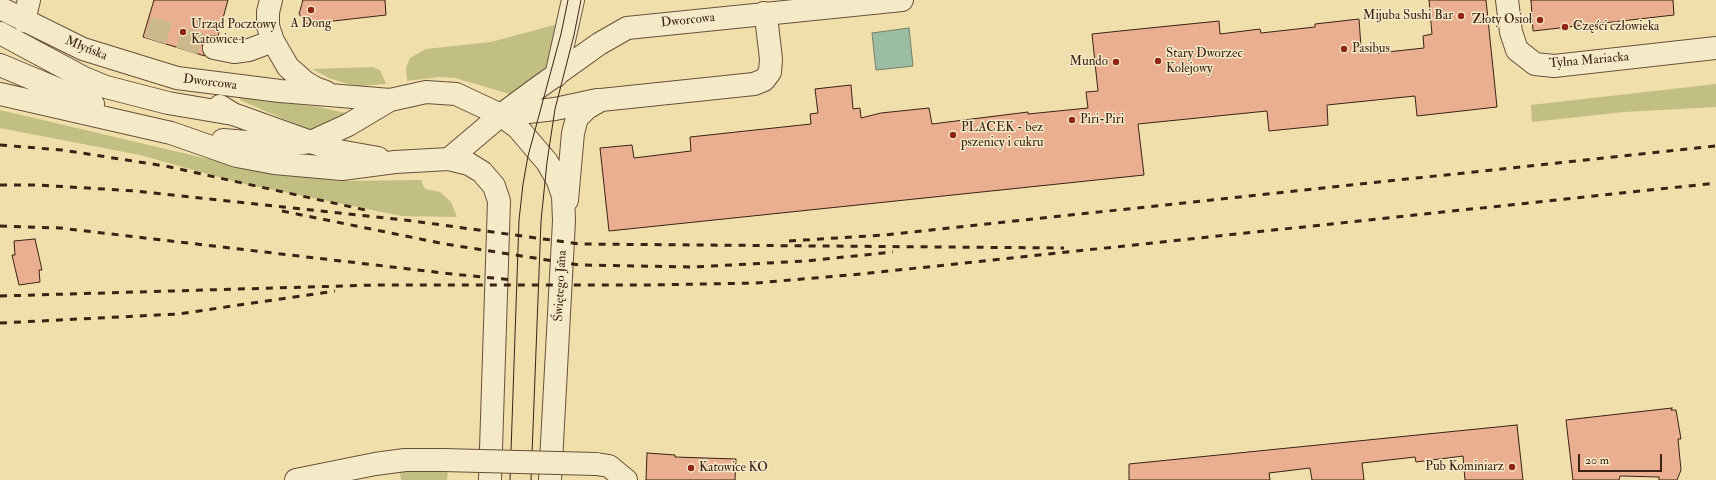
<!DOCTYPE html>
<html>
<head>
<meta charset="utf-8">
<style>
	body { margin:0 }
	#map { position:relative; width:1716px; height:480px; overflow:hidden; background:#f0deab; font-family:"IM FELL Double Pica",serif }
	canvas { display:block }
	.scale { position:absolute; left:1578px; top:454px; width:84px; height:18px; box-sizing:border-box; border:2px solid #3a2215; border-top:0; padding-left:5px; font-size:12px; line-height:14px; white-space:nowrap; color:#3a2215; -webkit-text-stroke:3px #f5eac8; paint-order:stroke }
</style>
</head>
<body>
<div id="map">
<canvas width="1716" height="480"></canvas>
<div class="scale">20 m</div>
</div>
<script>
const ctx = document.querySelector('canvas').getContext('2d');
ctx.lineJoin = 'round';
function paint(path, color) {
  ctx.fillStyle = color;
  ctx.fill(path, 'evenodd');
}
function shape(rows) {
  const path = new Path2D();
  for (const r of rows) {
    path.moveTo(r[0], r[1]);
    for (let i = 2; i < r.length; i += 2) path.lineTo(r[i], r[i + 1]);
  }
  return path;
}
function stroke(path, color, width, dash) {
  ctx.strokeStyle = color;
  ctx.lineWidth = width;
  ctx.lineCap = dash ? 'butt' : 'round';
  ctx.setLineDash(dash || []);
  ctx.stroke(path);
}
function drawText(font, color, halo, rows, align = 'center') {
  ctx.font = font + ' "IM FELL Double Pica",serif';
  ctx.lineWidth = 3;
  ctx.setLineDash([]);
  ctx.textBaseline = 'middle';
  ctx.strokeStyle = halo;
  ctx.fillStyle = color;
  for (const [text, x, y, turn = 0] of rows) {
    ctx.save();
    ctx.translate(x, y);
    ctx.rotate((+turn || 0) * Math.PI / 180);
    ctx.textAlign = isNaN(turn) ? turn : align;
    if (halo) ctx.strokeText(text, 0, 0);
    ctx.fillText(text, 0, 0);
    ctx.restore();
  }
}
const green = shape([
	[558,24,546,69,513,95,455,78,439,77,407,81,406,68,410,58,426,49,491,42],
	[373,67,380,70,386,84,360,86,348,84,329,78,312,69],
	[1716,84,1716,107,1624,112,1532,122,1531,105],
	[240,96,319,107,346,113,346,115,315,129,309,130,240,100],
	[0,110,255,170,340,181,421,180,425,189,440,192,451,202,457,217,402,216,240,183,140,155,0,128],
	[448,468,447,480,401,480,400,472]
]);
const water = shape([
	[909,28,913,66,876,70,872,33,909,28]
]);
const building = shape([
	[154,0,228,0,218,36,210,36,204,40,202,45,205,56,143,37,154,0],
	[303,0,385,0,386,15,307,24,299,14,303,0],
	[1429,0,1486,0,1497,107,1417,116,1415,96,1327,105,1328,125,1269,131,1267,111,1138,124,1144,175,609,231,600,148,632,145,634,158,691,151,690,137,811,124,810,114,818,113,815,89,851,85,853,109,860,108,861,118,881,113,929,108,932,124,1028,112,1028,114,1088,108,1086,92,1098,91,1092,34,1120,31,1219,21,1220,34,1260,29,1261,33,1315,27,1315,24,1359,19,1361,47,1377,45,1378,53,1424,48,1423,36,1432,34,1429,0],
	[1531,0,1673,0,1674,15,1533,31,1531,0],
	[35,239,42,270,39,270,40,282,19,285,12,255,15,255,14,241,35,239],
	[1672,408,1671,410,1676,410,1681,439,1678,439,1681,470,1677,480,1659,480,1659,477,1620,476,1619,480,1573,480,1566,420,1672,408],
	[1517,425,1523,480,1465,480,1463,456,1416,462,1415,457,1362,463,1364,480,1312,480,1310,468,1269,473,1270,480,1129,480,1129,464,1517,425],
	[647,453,675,455,675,457,736,459,735,480,646,480,647,453]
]);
const minorTunnel = shape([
	[148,27,214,48]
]);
const minor = shape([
	[271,0,268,12,268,26,273,41,288,67,305,82,315,88,326,92],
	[1507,0,1511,32,1517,50,1535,64,1554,66,1716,48],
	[0,8,83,49,177,78,280,91,390,100],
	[24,21,29,0],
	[0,33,84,78,106,87,168,103,233,114],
	[214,48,234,52,249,50,273,41],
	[0,65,93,104],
	[556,76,573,0],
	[0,94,171,133,237,156,274,163,342,169,395,162,449,159,501,115,532,92,599,44,627,28,902,0],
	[220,106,233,114,311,142,339,151,378,158],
	[502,115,555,109,597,100],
	[223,140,283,145,311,142,348,125,390,100,426,92,456,94,501,115,518,128,547,162,558,181,563,196,564,221,550,480],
	[449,159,469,164,482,172,494,186,499,201,490,480],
	[567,200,573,133,577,118,587,108,601,100,754,84,764,80,770,72,771,59,767,25,764,13],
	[596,464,609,466,626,480],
	[296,480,375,464,405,460,443,460]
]);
const tram = shape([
	[510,480,519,220,523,184,528,156,561,34,568,0],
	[531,480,541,221,547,162,555,109,574,35,581,0]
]);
const rail = shape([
	[0,145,62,150,165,166,370,211],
	[0,185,37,185,136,191,413,221,580,244,1064,248],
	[282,211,445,244,579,265,694,267,806,261,893,252],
	[0,226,60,228,452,274,514,280],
	[789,241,884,235,1716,146],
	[0,296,376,285,648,285,756,283,861,274,1716,183],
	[0,323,178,314,335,291]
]);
const minorBridge = shape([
	[443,460,596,464]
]);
const markers = [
	[311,10,4,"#8f2418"],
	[1461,16,4,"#8f2418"],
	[1540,20,4,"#8f2418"],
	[1565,27,4,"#8f2418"],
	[183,32,4,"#8f2418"],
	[1344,49,4,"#8f2418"],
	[1158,61,4,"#8f2418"],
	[1116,62,4,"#8f2418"],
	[1072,120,4,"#8f2418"],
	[953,135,4,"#8f2418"],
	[1512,467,4,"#8f2418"],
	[691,468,4,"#8f2418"]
];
const poiNames = [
	["Mijuba Sushi Bar",1453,16,"right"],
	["Złoty Osioł",1532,20,"right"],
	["A Dong",311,24,"center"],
	["Urząd Pocztowy",191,25],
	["Katowice 1",191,40],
	["Części człowieka",1573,27],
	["Pasibus",1352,49],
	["Stary Dworzec",1166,54],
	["Kolejowy",1166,69],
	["Mundo",1108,62,"right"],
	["Piri-Piri",1080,120],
	["PLACEK - bez",961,128],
	["pszenicy i cukru",961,143],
	["Pub Kominiarz",1504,467,"right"],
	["Katowice KO",699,468]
];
const streetNames = [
	["Dworcowa",688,21,-6],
	["Młyńska",86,49,22],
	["Tylna Mariacka",1589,61,-5],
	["Dworcowa",210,83,7],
	["Świętego Jana",561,286,-87]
];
paint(green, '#c2bf83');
paint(water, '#9bbda3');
stroke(water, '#747f6a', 1);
paint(building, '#eaae91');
stroke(building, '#3a2215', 1);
stroke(minorTunnel, '#ccb88d', 22, [22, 11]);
stroke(minor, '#68513a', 24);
stroke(minor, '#f5eac8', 22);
stroke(tram, '#3a2215', 1);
stroke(rail, '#3a2215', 3, [7, 7]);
stroke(minorBridge, '#68513a', 24, []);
stroke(minorBridge, '#f5eac8', 22);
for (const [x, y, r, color] of markers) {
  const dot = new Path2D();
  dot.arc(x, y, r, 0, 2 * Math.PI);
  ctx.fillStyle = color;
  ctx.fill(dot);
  stroke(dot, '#f5eac8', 1.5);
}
drawText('13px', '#3a2215', '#f5eac8', poiNames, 'left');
drawText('13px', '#3a2215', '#f5eac8', streetNames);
</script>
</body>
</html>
